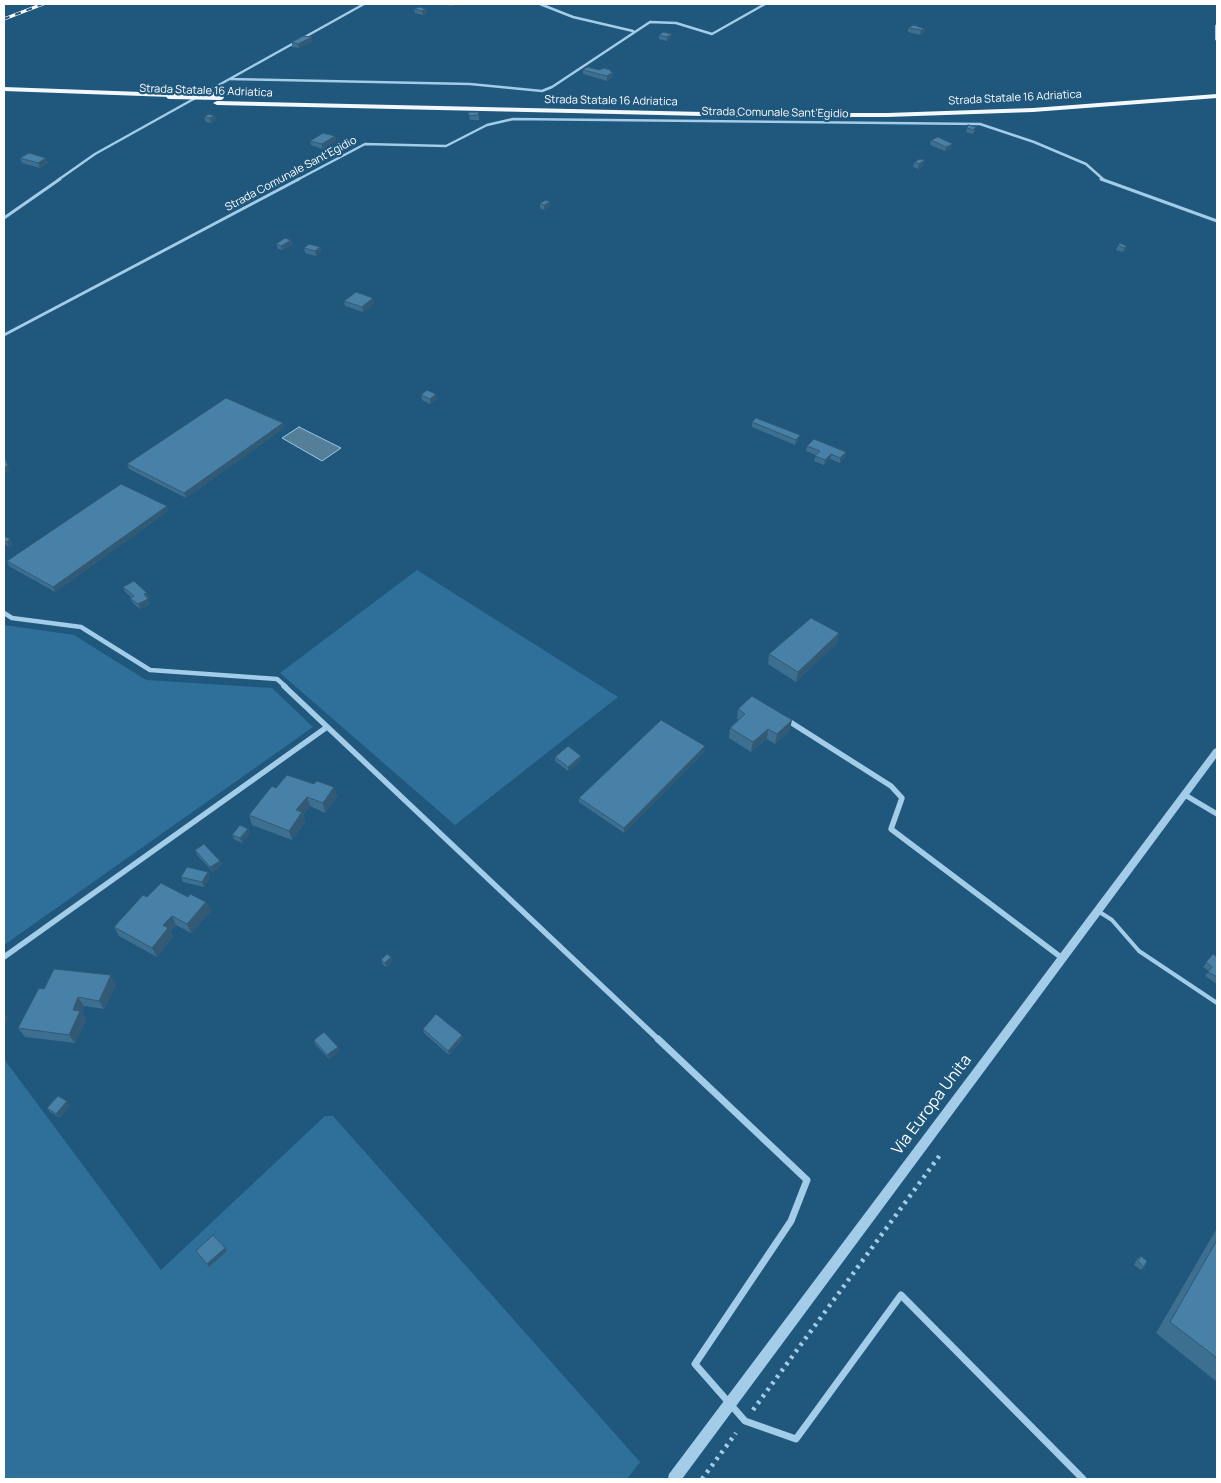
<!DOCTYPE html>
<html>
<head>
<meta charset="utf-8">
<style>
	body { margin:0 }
	#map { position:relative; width:1221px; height:1483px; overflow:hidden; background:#1f577d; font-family:Manrope,sans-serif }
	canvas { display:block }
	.frame { position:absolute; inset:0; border:5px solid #fff; pointer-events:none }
</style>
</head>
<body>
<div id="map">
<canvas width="1221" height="1483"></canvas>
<div class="frame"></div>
</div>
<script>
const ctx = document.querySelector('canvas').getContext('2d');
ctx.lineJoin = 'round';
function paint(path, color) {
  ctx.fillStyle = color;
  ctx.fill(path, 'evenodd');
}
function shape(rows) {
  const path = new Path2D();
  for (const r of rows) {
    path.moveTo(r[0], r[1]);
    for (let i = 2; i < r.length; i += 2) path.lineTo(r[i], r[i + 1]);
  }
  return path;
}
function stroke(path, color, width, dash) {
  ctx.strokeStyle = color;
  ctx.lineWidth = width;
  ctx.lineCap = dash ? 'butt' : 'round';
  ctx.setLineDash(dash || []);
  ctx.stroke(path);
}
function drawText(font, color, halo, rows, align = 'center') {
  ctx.font = font + ' Manrope,sans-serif';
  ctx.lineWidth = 4.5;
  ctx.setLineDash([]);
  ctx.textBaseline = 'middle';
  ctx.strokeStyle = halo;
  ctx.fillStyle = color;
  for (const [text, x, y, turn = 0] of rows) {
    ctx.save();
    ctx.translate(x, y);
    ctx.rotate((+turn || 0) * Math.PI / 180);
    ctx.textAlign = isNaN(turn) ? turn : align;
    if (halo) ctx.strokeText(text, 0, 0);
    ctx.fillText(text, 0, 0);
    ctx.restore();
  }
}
const green = shape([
	[417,570,618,697,455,825,280,673],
	[4,625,74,635,146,680,272,688,313,727,4,945],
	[4,1059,161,1270,325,1116,333,1116,640,1462,627,1479,4,1479]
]);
const water = shape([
	[299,427,341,448,322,461,282,438,299,427]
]);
const path = shape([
	[753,1410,940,1155],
	[702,1479,736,1433]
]);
const service = shape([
	[1098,911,1112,920,1139,951,1217,1003]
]);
const minorFar4 = shape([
	[540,4,573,17,633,31],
	[230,79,470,84,542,91,552,87,650,22,676,23,712,34,765,4],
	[58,180,95,154,364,4],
	[297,180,365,144,446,146,487,125,513,119,980,124,1034,142,1086,164,1104,180]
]);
const minorFar3 = shape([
	[1101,179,1217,221],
	[4,218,60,179],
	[4,335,299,179]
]);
const minorFar2 = shape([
	[4,613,12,618,81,627,150,670,277,679,286,687]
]);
const minorFar1 = shape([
	[284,686,660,1041],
	[787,720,891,786,902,798,891,829,1062,958],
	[1185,795,1217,814],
	[4,957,327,727]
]);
const minor = shape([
	[658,1039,807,1180,791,1221,695,1364,745,1421,796,1439,901,1295,1083,1479]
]);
const tertiary = shape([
	[1217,24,1217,41,1215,40,1215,25,1217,24],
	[1217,748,1217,757,682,1479,668,1479,669,1474,1214,749,1217,748]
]);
const trunk = shape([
	[4,87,170,93,174,95,170,97,4,91,4,87],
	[1217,94,1217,98,1033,112,887,117,748,117,217,105,213,103,217,101,748,113,887,113,1033,108,1217,94]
]);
const rail = shape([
	[4,19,43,4]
]);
const trunkBridge = shape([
	[170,95,220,96]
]);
const wall = shape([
	[442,4,458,4,452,6],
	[414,9,426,9,427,13,423,15,415,13],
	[908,28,925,29,924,33,920,35,908,32],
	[672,34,671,38,667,41,659,39,659,35],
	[312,37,312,42,299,48,292,47,292,42],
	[583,70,600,70,611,72,613,76,607,81,583,74],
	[468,112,479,115,479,120,470,120],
	[215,116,216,120,211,123,206,122,204,117],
	[968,125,975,131,972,134,966,132],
	[335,136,336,141,322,149,311,145,310,141],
	[931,140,952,148,945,151,930,145],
	[20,158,46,158,48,163,40,168,22,163],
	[914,162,924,165,918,169,913,167],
	[550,202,550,206,544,210,540,208,540,203],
	[291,240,292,245,282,250,278,249,276,244],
	[1118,245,1127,246,1125,251,1123,252,1116,250],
	[320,247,321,251,316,256,305,253,304,248],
	[373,298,374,303,363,312,345,306,344,301],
	[421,395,437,399,430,404,422,400],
	[752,422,799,440,795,445,752,427],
	[283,423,284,428,186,498,129,469,127,464],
	[807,446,845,457,840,463,830,459,824,465,814,461,816,455,806,451],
	[168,511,55,592,9,566,7,561],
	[4,538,10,539,13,545,9,547,5,544,4,541],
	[123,587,147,593,149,598,148,598,150,604,140,609,133,603,130,598,131,597,125,592],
	[839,633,837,643,796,682,768,664,769,654],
	[738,709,790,730,775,744,767,739,751,752,729,738,730,728,739,720,737,719],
	[705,746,705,751,624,833,579,802,579,798],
	[555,757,581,761,568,771,555,761],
	[314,784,334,787,337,797,325,813,310,806,303,815,305,822,292,840,252,825,249,815,276,788],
	[248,829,250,833,242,843,234,839,232,835],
	[195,850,220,861,222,865,213,872,197,855],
	[208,872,210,877,204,887,183,882,181,877],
	[147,897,188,897,206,902,211,911,191,933,176,925,170,931,173,937,157,957,119,936,114,927],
	[1213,954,1217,957,1217,984,1205,976,1209,971,1203,967],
	[391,957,392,961,387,967,383,965,381,960],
	[116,984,104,1009,84,1006,82,1012,86,1019,75,1043,25,1037,18,1028,44,989],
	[423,1029,462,1035,463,1039,449,1055,424,1033],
	[314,1040,338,1047,339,1051,329,1059,315,1044],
	[70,1105,60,1118,50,1112,47,1108],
	[1217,1228,1217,1382,1156,1333],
	[1141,1256,1144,1267,1141,1270,1134,1265,1137,1259]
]);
const shadedWall = shape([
	[452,4,458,4,452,6],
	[426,9,427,13,423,15,422,11],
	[925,29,924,33,920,35,921,30],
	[672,34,671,38,667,41,667,37],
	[312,37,312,42,299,48,298,44],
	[611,70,611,73,613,72,613,76,607,81,607,76,610,71],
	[215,116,216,120,211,123,210,118],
	[335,136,336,141,322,149,322,144],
	[953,144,952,148,945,151,946,147],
	[46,158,48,163,40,168,38,163],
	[925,160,924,165,918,169,919,164],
	[550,202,550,206,544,210,544,205],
	[291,240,292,245,282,250,281,246],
	[1127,246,1125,251,1123,252,1124,248],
	[320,247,321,251,316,256,315,251],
	[373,298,374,303,363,312,362,307],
	[436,394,437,399,430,404,430,399],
	[283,423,284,428,186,498,184,493],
	[800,435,799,440,795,445,796,440],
	[846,452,845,457,840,463,840,458],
	[831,454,830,459,824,465,825,460],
	[4,456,10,471,4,473],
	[167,506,168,511,55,592,53,587],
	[10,539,13,545,9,547,7,542],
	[147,593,149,598,146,599,144,594],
	[148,599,150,604,140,609,138,604],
	[839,633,837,643,796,682,798,672],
	[792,720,790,730,775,744,777,734],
	[768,729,767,739,751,752,753,742],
	[705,746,705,751,624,833,624,828],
	[581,756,581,761,568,771,568,767],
	[334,787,337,797,325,813,323,803],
	[307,797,310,806,303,815,305,822,292,840,289,831,296,810],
	[248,829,250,833,242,843,240,838],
	[220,861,222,865,213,872,210,867],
	[208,872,210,877,204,887,202,882],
	[206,902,211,911,191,933,187,924],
	[172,916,176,925,170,931,173,937,157,957,152,948,163,925],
	[391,957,392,961,387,967,385,963],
	[111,975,116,984,104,1009,99,1001],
	[78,997,84,1006,82,1012,86,1019,75,1043,69,1035,73,1010],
	[5,1014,9,1018,4,1026,4,1016],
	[462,1035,463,1039,449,1055,448,1051],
	[338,1047,339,1051,329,1059,327,1055],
	[67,1101,70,1105,60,1118,56,1114],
	[225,1248,227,1251,209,1267,207,1264]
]);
const building = shape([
	[419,7,426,9,422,11,414,9,419,7],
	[914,25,925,29,921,30,908,28,914,25],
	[663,32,672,34,667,37,659,35,663,32],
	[303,36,312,37,298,44,292,42,303,36],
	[587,67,600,70,603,68,611,70,610,71,613,72,607,76,583,70,587,67],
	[468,112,478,112,479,115,469,116,468,112],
	[209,114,215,116,210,118,204,117,209,114],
	[968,125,976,127,973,130,967,128,968,125],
	[323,133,335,136,322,144,310,141,323,133],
	[938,137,953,144,946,147,931,140,938,137],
	[29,153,46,158,38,163,20,158,29,153],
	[920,159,925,160,919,164,914,162,920,159],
	[546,200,550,202,544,205,540,203,546,200],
	[285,238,291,240,281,246,276,244,285,238],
	[1120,243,1127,246,1124,248,1118,245,1120,243],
	[309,244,320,247,315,251,304,248,309,244],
	[356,292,373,298,362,307,344,301,356,292],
	[427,390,436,394,430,399,421,395,427,390],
	[226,398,283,423,184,493,127,464,226,398],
	[756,418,800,435,796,440,752,422,756,418],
	[814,439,846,452,840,458,831,454,825,460,815,456,820,451,807,446,814,439],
	[4,456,8,466,4,467,4,456],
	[121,484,167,506,53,587,7,561,121,484],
	[6,537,10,539,7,542,4,540,4,538,6,537],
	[134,581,147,593,144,594,148,599,138,604,130,598,134,596,123,587,134,581],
	[811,618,839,633,798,672,769,654,811,618],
	[752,696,792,720,777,734,768,729,753,742,730,728,745,714,738,709,752,696],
	[661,720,705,746,624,828,579,798,661,720],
	[568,746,581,756,568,767,555,757,568,746],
	[287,775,314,784,317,781,334,787,323,803,307,797,296,810,302,812,289,831,249,815,272,786,276,788,287,775],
	[240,825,248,829,240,838,232,835,240,825],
	[204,844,220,861,210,867,195,850,204,844],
	[187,867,208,872,202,882,181,877,187,867],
	[161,883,188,897,190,894,206,902,187,924,172,916,163,925,168,928,152,948,114,927,143,895,147,897,161,883],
	[387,954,391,957,385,963,381,960,387,954],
	[1213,954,1217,957,1217,977,1208,972,1212,967,1206,962,1213,954],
	[54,969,111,975,99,1001,78,997,73,1010,80,1011,69,1035,18,1028,39,988,44,989,54,969],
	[436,1014,462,1035,448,1051,423,1029,436,1014],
	[324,1032,338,1047,327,1055,314,1040,324,1032],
	[58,1096,67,1101,56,1114,47,1108,58,1096],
	[213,1235,225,1248,207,1264,196,1251,213,1235],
	[1217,1240,1217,1358,1170,1322,1217,1240],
	[1141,1256,1147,1261,1144,1267,1138,1261,1141,1256]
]);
const farStreetnames = [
	["Strada Statale 16 Adriatica",206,91,2],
	["Strada Statale 16 Adriatica",1015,98,-3],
	["Strada Statale 16 Adriatica",611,101,1],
	["Strada Comunale Sant'Egidio",775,113,1],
	["Strada Comunale Sant'Egidio",291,174,-28]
];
const nearStreetnames = [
	["Via Europa Unita",932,1105,-53]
];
paint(green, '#2f709a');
paint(water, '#557e99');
stroke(water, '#96c9e9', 1);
stroke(path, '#a2cce7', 4.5, [3, 5]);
stroke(service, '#a2cce7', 4);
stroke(minorFar4, '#a2cce7', 2.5);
stroke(minorFar3, '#a2cce7', 3);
stroke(minorFar2, '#a2cce7', 4.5);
stroke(minorFar1, '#a2cce7', 5.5);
stroke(minor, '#a2cce7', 7);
paint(tertiary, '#a2cce7');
paint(trunk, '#f2f8fe');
stroke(rail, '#fff', 3);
stroke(rail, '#1f577d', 2, [6]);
stroke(trunkBridge, '#f2f8fe', 8);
paint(wall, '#3d6f90');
paint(shadedWall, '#325a75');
paint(building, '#4781a7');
stroke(building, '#325a75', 1);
drawText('11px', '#fff', '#1f577d', farStreetnames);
drawText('16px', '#fff', '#1f577d', nearStreetnames);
</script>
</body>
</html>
